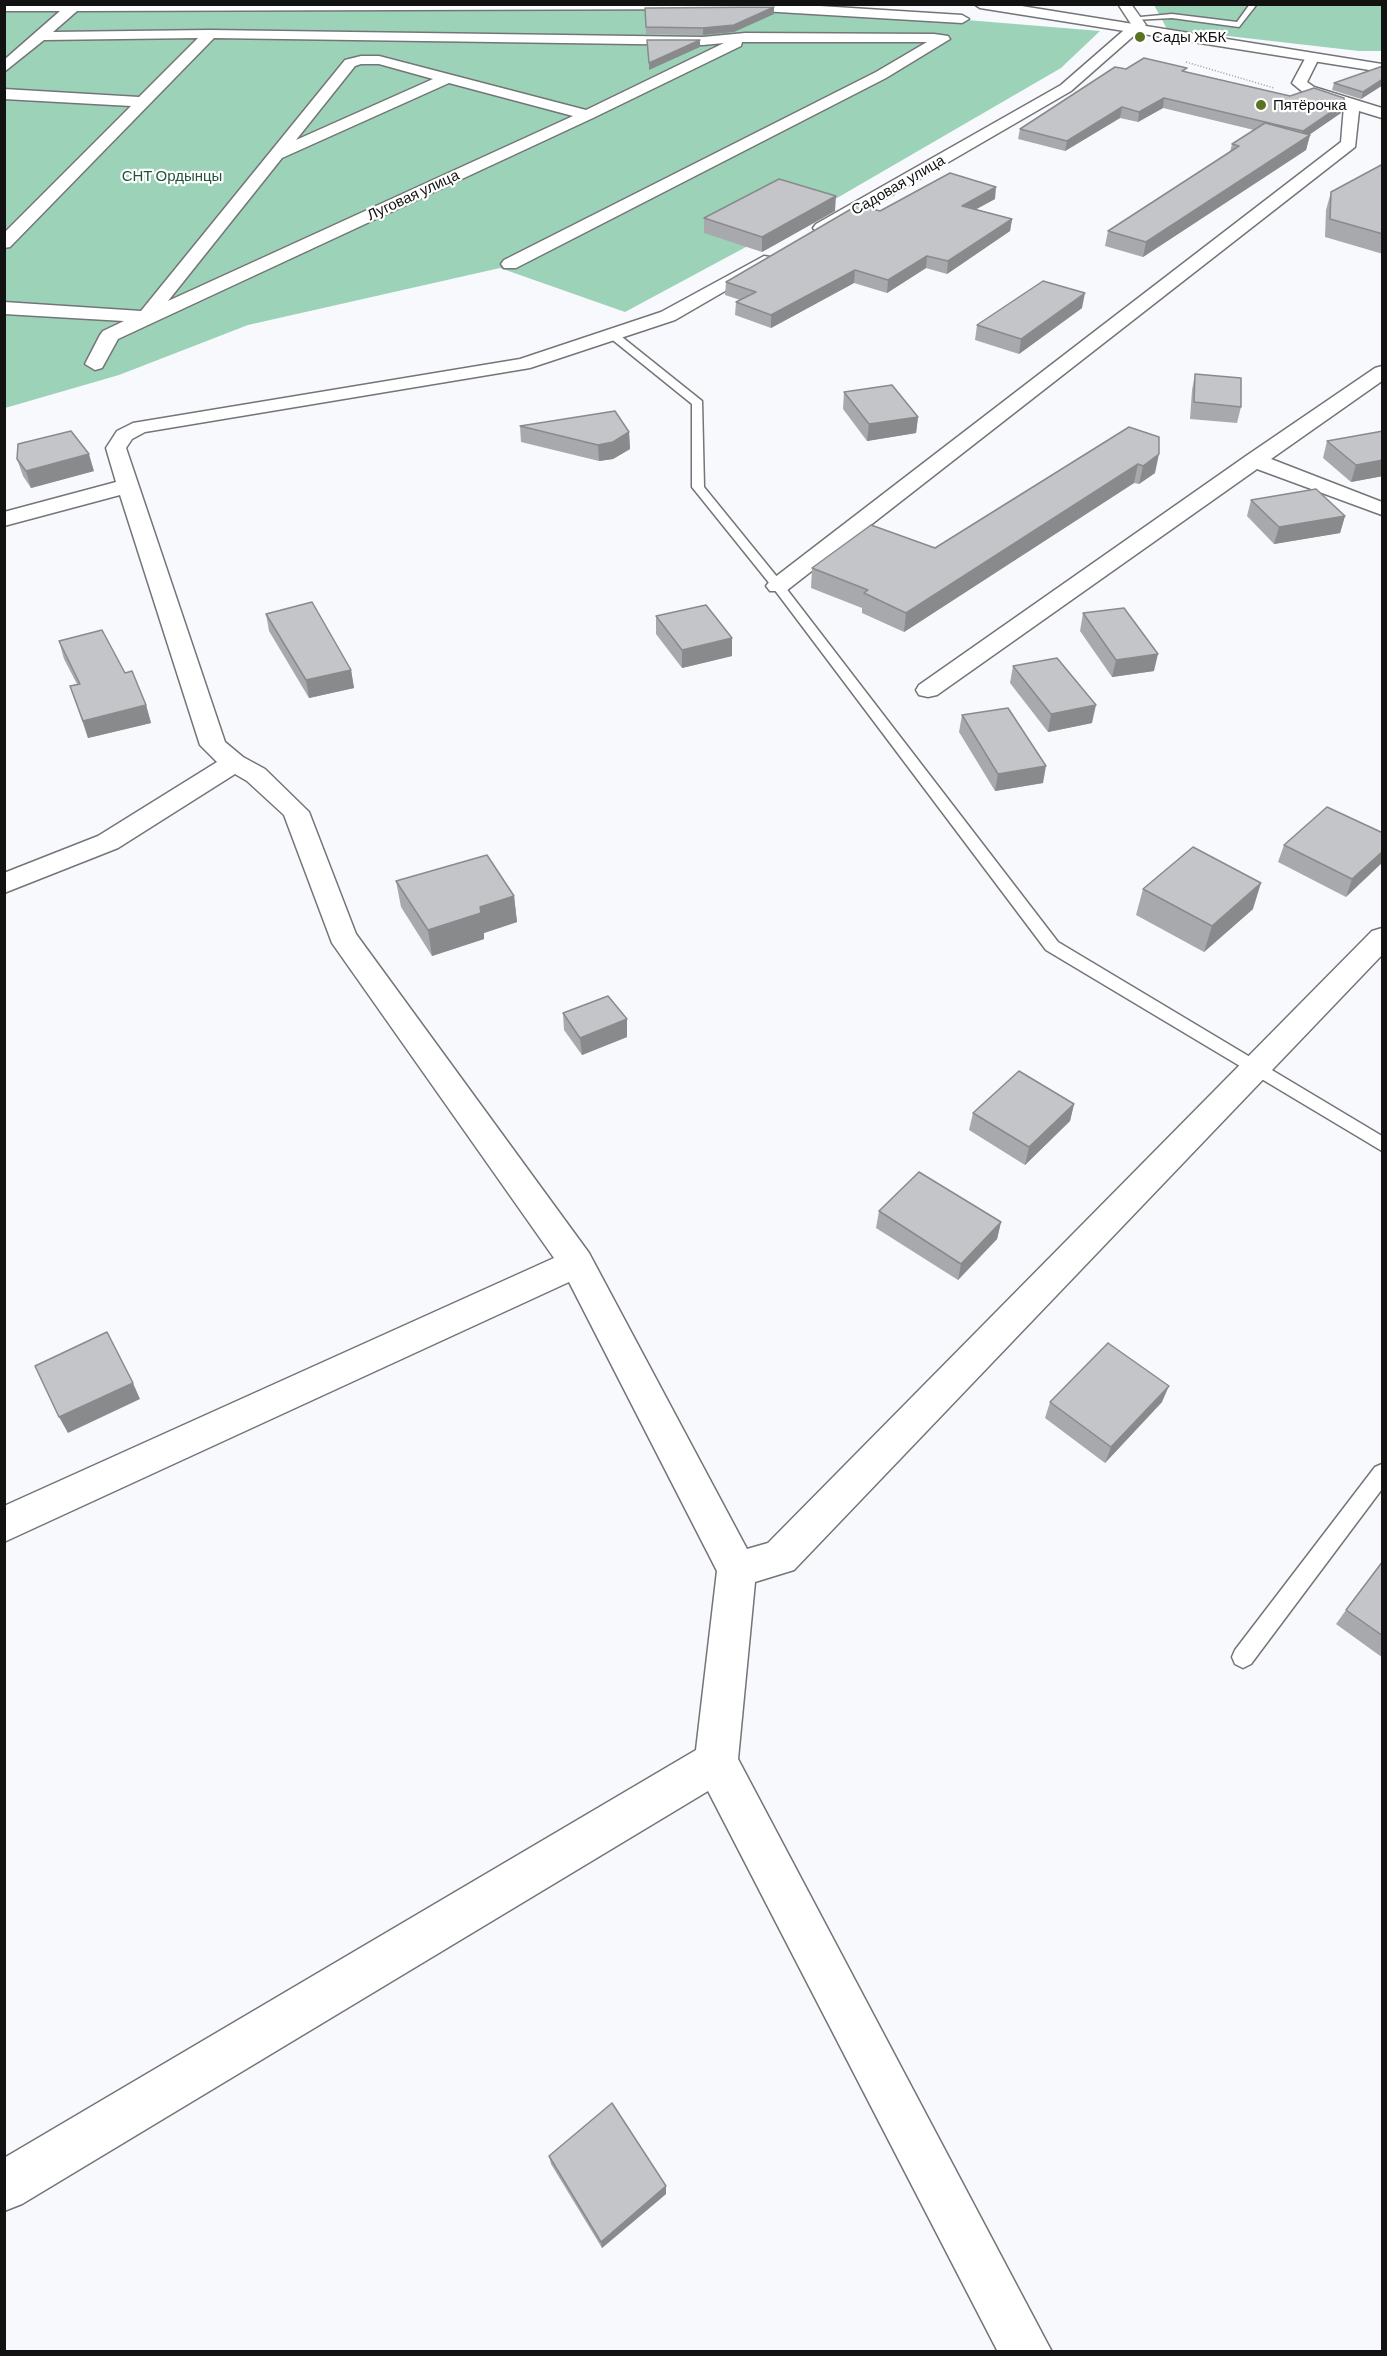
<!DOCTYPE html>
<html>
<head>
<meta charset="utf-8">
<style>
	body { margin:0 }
	#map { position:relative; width:1387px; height:2356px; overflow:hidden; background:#f7f9fc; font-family:Barlow,sans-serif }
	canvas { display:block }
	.frame { position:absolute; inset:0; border:6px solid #121213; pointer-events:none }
</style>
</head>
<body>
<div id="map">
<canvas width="1387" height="2356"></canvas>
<div class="frame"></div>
</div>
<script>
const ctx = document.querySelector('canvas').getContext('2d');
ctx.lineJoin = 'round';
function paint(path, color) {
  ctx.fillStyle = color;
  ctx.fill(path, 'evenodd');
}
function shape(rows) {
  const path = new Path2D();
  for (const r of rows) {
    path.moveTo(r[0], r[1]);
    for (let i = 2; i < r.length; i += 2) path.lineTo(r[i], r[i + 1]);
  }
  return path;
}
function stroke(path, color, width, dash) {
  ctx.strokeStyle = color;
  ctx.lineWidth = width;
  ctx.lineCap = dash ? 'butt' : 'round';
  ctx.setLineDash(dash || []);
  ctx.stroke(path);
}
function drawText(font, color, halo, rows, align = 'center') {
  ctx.font = font + ' Barlow,sans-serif';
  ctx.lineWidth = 4.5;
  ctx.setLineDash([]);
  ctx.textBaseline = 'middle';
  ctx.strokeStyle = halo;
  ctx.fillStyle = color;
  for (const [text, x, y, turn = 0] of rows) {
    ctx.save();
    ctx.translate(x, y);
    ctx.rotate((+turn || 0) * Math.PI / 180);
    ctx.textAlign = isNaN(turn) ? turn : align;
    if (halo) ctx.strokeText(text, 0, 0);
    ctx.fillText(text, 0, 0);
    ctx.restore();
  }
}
const green = shape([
	[1154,5,1382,5,1382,51,1359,51,1167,29],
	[691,6,882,13,1100,31,1061,68,837,198,625,312,500,268,248,325,119,375,5,408,5,10]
]);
const path = shape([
	[1186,62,1274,88]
]);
const service = shape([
	[1250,4,1257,4,1239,27,1172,18,1134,20,1130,18,1172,14,1237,22,1250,4],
	[609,333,617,333,702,401,704,487,782,583,1058,942,1382,1136,1382,1151,1046,950,774,589,692,487,692,404,609,337,609,333],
	[1382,1464,1382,1489,1251,1664,1243,1668,1235,1664,1232,1657,1235,1650,1375,1467,1382,1464]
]);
const minor = shape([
	[4,4,788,4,962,15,969,19,962,23,728,9,77,11,53,32,210,30,703,37,745,33,934,34,948,36,950,39,886,78,516,268,504,268,501,264,504,260,876,72,927,42,742,42,741,46,593,118,118,339,102,368,95,370,85,364,100,335,103,331,124,321,4,314,4,302,141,311,345,60,361,56,379,56,586,110,724,43,703,45,214,38,10,247,4,248,4,233,131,106,4,99,4,89,139,97,198,38,44,40,4,72,4,60,60,11,4,11,4,4],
	[361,64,379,64,433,79,296,140,355,66,361,64],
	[449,83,573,116,168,301,282,158,449,83],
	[1118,4,1131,4,1146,25,1071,91,828,232,816,232,813,228,816,224,1061,85,1131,24,1118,4],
	[1312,54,1319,58,1307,82,1314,87,1382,108,1382,118,1359,111,1355,147,786,591,770,591,766,586,770,581,1341,142,1344,106,1304,93,1292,83,1307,55,1312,54],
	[764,256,770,257,773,261,770,265,675,320,530,368,145,432,132,439,126,448,225,742,243,757,265,769,309,812,356,934,589,1253,747,1549,768,1543,1372,931,1382,928,1382,955,794,1570,755,1582,738,1759,1052,2352,998,2352,708,1791,22,2204,4,2211,4,2158,696,1750,717,1571,569,1282,4,1542,4,1506,554,1258,332,943,284,815,247,781,235,774,118,848,4,893,4,873,98,836,217,762,200,745,120,495,4,526,4,512,116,482,106,448,117,431,133,423,520,359,661,312,764,256],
	[1382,366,1382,381,1271,459,1382,502,1382,515,1257,469,937,695,928,697,919,695,916,690,919,685,1246,456,1375,368,1382,366]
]);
const tertiary = shape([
	[974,4,1009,4,1382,64,1382,72,980,8,974,4]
]);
const wall = shape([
	[645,14,774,14,734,32,703,35,646,34],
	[1383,66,1383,85,1361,99,1332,90,1334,83],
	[1126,69,1187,72,1290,96,1344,103,1341,113,1309,135,1310,135,1306,150,1143,257,1105,246,1108,231,1230,152,1232,144,1254,130,1163,108,1138,122,1120,118,1065,151,1018,139,1020,129],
	[1383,164,1383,254,1325,237,1326,210,1331,192],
	[995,199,976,209,1012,219,1010,231,947,274,926,268,887,293,854,283,771,328,735,315,736,302,740,300,725,295,726,282,880,211],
	[835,211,762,252,704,233,704,218],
	[1082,308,1019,354,975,340,977,325],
	[1195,374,1241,407,1237,423,1190,419,1192,390],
	[844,392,918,417,916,433,867,441,843,409],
	[520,426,629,432,630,449,613,459,599,461,521,442],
	[1129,427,1155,473,1139,484,1134,483,904,632,862,613,862,608,811,588,812,568,935,548],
	[1383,431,1383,476,1351,482,1323,458,1327,441],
	[17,459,94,471,31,488,23,476],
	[1251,500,1345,516,1340,533,1274,544,1247,516],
	[1083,613,1154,671,1112,677,1080,631],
	[266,614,351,670,354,688,309,698,269,631],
	[656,616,732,638,732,656,682,668,656,634],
	[59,641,125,673,146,705,151,723,88,738,70,686,77,684,64,659],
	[1013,666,1092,723,1048,732,1010,683],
	[962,715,1043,783,995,791,959,732],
	[1383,833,1346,897,1278,862,1284,845],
	[396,881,514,896,517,922,484,933,484,939,432,956,401,907],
	[1143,889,1253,909,1204,952,1136,915],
	[563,1013,627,1037,582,1055,564,1030],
	[1074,1104,1070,1121,1025,1165,969,1130,973,1113],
	[879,1211,1001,1222,997,1239,958,1280,876,1228],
	[1050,1402,1162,1402,1105,1463,1045,1418],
	[1383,1561,1383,1658,1336,1624,1346,1610],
	[549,2156,666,2186,666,2194,602,2248,551,2164]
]);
const shadedWall = shape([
	[774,7,774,14,734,32,703,35,703,28],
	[700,40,700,47,649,70,649,63],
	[1383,79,1383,85,1361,99,1363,92],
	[1164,98,1163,108,1138,122,1139,112],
	[1344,103,1341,113,1300,141,1303,131],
	[1122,107,1120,118,1065,151,1067,141],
	[1310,135,1306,150,1143,257,1146,242],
	[996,187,995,199,960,218,962,206],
	[836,196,835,211,762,252,762,237],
	[1012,219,1010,231,947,274,948,261],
	[927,256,926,268,887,293,888,280],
	[855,270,854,283,771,328,771,315],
	[1085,293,1082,308,1019,354,1021,339],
	[918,417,916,433,867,441,869,424],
	[629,432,630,449,613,459,599,461,598,445],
	[89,454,94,471,31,488,26,471],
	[1159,454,1155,473,1139,484,1143,466],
	[1383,460,1383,476,1351,482,1356,465],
	[1138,464,1134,483,904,632,906,613],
	[1345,516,1340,533,1274,544,1279,527],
	[732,638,732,656,682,668,682,650],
	[1158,654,1154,671,1112,677,1116,660],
	[351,670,354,688,309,698,306,680],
	[146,705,151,723,88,738,83,721],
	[1096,705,1092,723,1048,732,1051,714],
	[1046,766,1043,783,995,791,998,774],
	[1383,851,1383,862,1346,897,1352,879],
	[1261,883,1253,909,1204,952,1212,926],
	[514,896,517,922,484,933,484,939,432,956,428,930,480,907],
	[627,1019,627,1037,582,1055,580,1038],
	[1074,1104,1070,1121,1025,1165,1029,1147],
	[1001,1222,997,1239,958,1280,961,1264],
	[133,1383,140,1399,68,1433,59,1417],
	[1169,1386,1162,1402,1105,1463,1111,1447],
	[666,2186,666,2194,602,2248,601,2242]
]);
const building = shape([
	[774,7,734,25,703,28,646,27,645,8,774,7],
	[647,40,700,40,649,63,647,40],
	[1144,58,1187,68,1182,71,1290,96,1314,88,1344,98,1344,103,1303,131,1164,98,1139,112,1122,107,1067,141,1020,129,1115,67,1126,69,1144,58],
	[1383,66,1383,79,1363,92,1334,83,1383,66],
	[1265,123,1310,135,1146,242,1108,231,1239,146,1232,144,1265,123],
	[1383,164,1383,234,1330,219,1331,192,1383,164],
	[950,173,996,187,962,206,1012,219,948,261,927,256,888,280,855,270,771,315,736,302,756,292,726,282,858,205,880,211,950,173],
	[779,179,836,196,762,237,704,218,779,179],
	[1043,281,1085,293,1021,339,977,325,1043,281],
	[1195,374,1241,378,1241,407,1194,402,1195,374],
	[892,385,918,417,869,424,844,392,892,385],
	[615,411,629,432,613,442,598,445,520,426,615,411],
	[1129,427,1159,437,1159,454,1143,466,1138,464,906,613,864,593,868,590,812,568,871,525,935,548,1129,427],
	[71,431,89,454,26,471,17,459,18,444,71,431],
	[1383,431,1383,460,1356,465,1327,441,1383,431],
	[1316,489,1345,516,1279,527,1251,500,1316,489],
	[312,602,351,670,306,680,266,614,312,602],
	[706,605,732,638,682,650,656,616,706,605],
	[1124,608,1158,654,1116,660,1083,613,1124,608],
	[102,630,125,673,132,671,146,705,83,721,70,686,80,684,59,641,102,630],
	[1057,658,1096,705,1051,714,1013,666,1057,658],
	[1008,708,1046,766,998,774,962,715,1008,708],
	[1327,807,1383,833,1383,851,1352,879,1284,845,1327,807],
	[1193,847,1261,883,1212,926,1143,889,1193,847],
	[487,855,514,896,480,907,481,913,428,930,396,881,487,855],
	[608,996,627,1019,580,1038,563,1013,608,996],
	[1019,1071,1074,1104,1029,1147,973,1113,1019,1071],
	[919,1172,1001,1222,961,1264,879,1211,919,1172],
	[107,1332,133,1383,59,1417,35,1366,107,1332],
	[1108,1343,1169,1386,1111,1447,1050,1402,1108,1343],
	[1383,1561,1383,1636,1346,1610,1383,1561],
	[612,2103,666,2186,601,2242,549,2156,612,2103]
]);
const markers = [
	[1140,37,6,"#5c7223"],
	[1261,105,6,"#5c7223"]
];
const farPoinames = [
	["Сады ЖБК",1152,37],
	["Пятёрочка",1273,105]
];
const farParknames = [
	["СНТ Ордынцы",172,176]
];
const farStreetnames = [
	["Садовая улица",898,185,-30],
	["Луговая улица",413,195,-25]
];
paint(green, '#9cd3b8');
stroke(service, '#747578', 3);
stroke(minor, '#747578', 3);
stroke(tertiary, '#747578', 3);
stroke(path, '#9b9c9f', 1.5, [1, 2]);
paint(service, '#fff');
paint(minor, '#fff');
paint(tertiary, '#fff');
paint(wall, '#a8a9ac');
paint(shadedWall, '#888a8c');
paint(building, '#c3c5c8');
stroke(building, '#888a8c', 1.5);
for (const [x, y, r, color] of markers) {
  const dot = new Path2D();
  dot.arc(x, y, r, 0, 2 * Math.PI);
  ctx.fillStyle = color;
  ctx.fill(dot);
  stroke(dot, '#fff', 2);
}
drawText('15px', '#121213', '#fff', farPoinames, 'left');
drawText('15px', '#20543e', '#fff', farParknames);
drawText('15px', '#121213', '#fff', farStreetnames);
</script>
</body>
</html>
